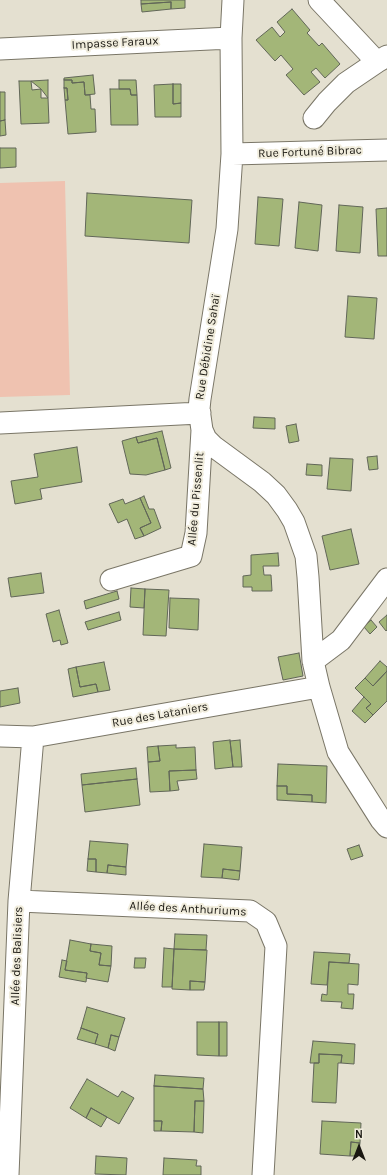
<!DOCTYPE html>
<html>
<head>
<meta charset="utf-8">
<style>
	body { margin:0 }
	#map { position:relative; width:387px; height:1175px; overflow:hidden; background:#e4e0d0; font-family:Karla,sans-serif }
	canvas { display:block }
	.north { position:absolute; left:339px; top:1127px; width:40px; height:40px; -webkit-text-stroke:3px #f1eddd; paint-order:stroke; rotate:0deg; font-size:11px; font-weight:700; line-height:16px; text-align:center; color:#191711 }
	.north::after { content:''; display:block; margin:auto; width:14px; height:18px; background:#191711; clip-path:polygon(50% 0,100% 100%,50% 72%,0 100%) }
</style>
</head>
<body>
<div id="map">
<canvas width="387" height="1175"></canvas>
<div class="north">N</div>
</div>
<script>
const ctx = document.querySelector('canvas').getContext('2d');
ctx.lineJoin = 'round';
function paint(path, color) {
  ctx.fillStyle = color;
  ctx.fill(path, 'evenodd');
}
function shape(rows) {
  const path = new Path2D();
  for (const r of rows) {
    path.moveTo(r[0], r[1]);
    for (let i = 2; i < r.length; i += 2) path.lineTo(r[i], r[i + 1]);
  }
  return path;
}
function stroke(path, color, width, dash) {
  ctx.strokeStyle = color;
  ctx.lineWidth = width;
  ctx.lineCap = dash ? 'butt' : 'round';
  ctx.setLineDash(dash || []);
  ctx.stroke(path);
}
function drawText(font, color, halo, rows, align = 'center') {
  ctx.font = font + ' Karla,sans-serif';
  ctx.lineWidth = 4;
  ctx.setLineDash([]);
  ctx.textBaseline = 'middle';
  ctx.strokeStyle = halo;
  ctx.fillStyle = color;
  for (const [text, x, y, turn = 0] of rows) {
    ctx.save();
    ctx.translate(x, y);
    ctx.rotate((+turn || 0) * Math.PI / 180);
    ctx.textAlign = isNaN(turn) ? turn : align;
    if (halo) ctx.strokeText(text, 0, 0);
    ctx.fillText(text, 0, 0);
    ctx.restore();
  }
}
const green = shape([
	[65,181,70,395,0,397,0,183]
]);
const building = shape([
	[141,0,185,0,185,8,171,9,171,2,141,4,141,0],
	[171,2,171,9,142,12,141,4,171,2],
	[292,9,310,30,307,33,319,46,322,43,340,64,325,78,316,68,311,72,320,82,304,95,286,75,293,69,281,55,275,61,256,40,272,27,280,37,285,32,277,22,292,9],
	[93,75,95,94,85,95,84,82,72,83,72,80,64,80,64,78,93,75],
	[48,80,48,98,41,89,31,81,48,80],
	[64,80,72,80,72,83,84,82,85,95,90,95,91,109,95,109,96,132,68,134,65,100,68,100,67,88,64,88,64,80],
	[119,80,136,80,137,95,131,95,130,89,119,89,119,80],
	[19,81,31,81,32,90,41,89,41,98,48,98,49,123,21,124,19,81],
	[173,84,181,84,181,103,173,104,173,84],
	[173,84,173,104,181,103,181,117,155,117,154,85,173,84],
	[64,88,67,88,68,100,65,100,64,88],
	[110,89,130,89,131,95,137,95,138,125,111,125,110,89],
	[0,92,5,92,5,120,0,121,0,92],
	[5,120,6,135,0,136,0,121,5,120],
	[0,148,16,148,16,167,0,168,0,148],
	[87,193,192,200,189,243,85,236,87,193],
	[258,197,283,199,279,246,255,244,258,197],
	[299,202,322,205,318,251,295,248,299,202],
	[339,205,363,207,360,253,336,251,339,205],
	[387,208,387,256,378,256,376,209,387,208],
	[348,296,377,298,374,339,345,337,348,296],
	[254,417,275,418,275,429,253,428,254,417],
	[296,424,299,441,289,443,286,426,296,424],
	[162,431,171,468,165,470,157,438,138,443,136,437,162,431],
	[136,437,138,443,157,438,165,470,146,475,130,474,122,441,136,437],
	[77,447,82,482,40,489,42,499,15,504,11,481,38,477,34,454,77,447],
	[377,456,378,469,369,470,367,457,377,456],
	[330,458,353,459,351,491,327,489,330,458],
	[307,464,322,465,322,476,306,475,307,464],
	[144,496,149,509,154,509,161,528,144,536,140,528,151,523,140,498,144,496],
	[140,498,151,523,140,528,144,536,135,539,127,519,118,523,109,504,123,499,125,504,140,498],
	[351,529,359,564,330,570,322,536,351,529],
	[278,553,279,566,263,566,264,575,271,575,272,591,252,591,252,587,243,587,243,576,251,575,251,555,278,553],
	[41,573,44,593,11,597,8,578,41,573],
	[131,588,145,589,144,608,130,607,131,588],
	[145,589,169,590,166,636,143,635,145,589],
	[117,591,119,599,86,609,84,601,117,591],
	[170,598,199,599,198,630,169,628,170,598],
	[59,610,68,643,61,645,60,640,53,642,46,614,59,610],
	[119,612,121,620,88,630,85,622,119,612],
	[387,615,387,630,386,631,379,622,387,615],
	[371,620,377,627,370,634,364,627,371,620],
	[299,653,303,676,283,680,278,657,299,653],
	[380,661,387,667,387,671,373,686,365,678,380,661],
	[104,662,110,690,98,692,96,684,80,687,76,667,104,662],
	[76,667,80,687,96,684,98,692,73,697,68,669,76,667],
	[387,671,387,701,373,715,366,708,371,704,355,688,365,678,373,686,387,671],
	[18,688,20,703,0,707,0,691,18,688],
	[364,697,371,704,366,708,373,715,365,723,352,711,364,697],
	[230,740,233,767,215,769,213,742,230,740],
	[240,740,242,767,233,767,230,741,240,740],
	[176,745,176,748,195,747,196,770,169,771,170,791,150,792,148,762,160,761,158,746,176,745],
	[158,746,160,761,148,762,147,747,158,746],
	[278,764,327,766,326,803,312,802,312,795,287,794,287,786,277,786,278,764],
	[136,768,137,779,82,785,81,774,136,768],
	[196,770,197,779,177,781,179,790,170,791,169,771,196,770],
	[137,779,140,805,85,812,82,785,137,779],
	[277,786,287,786,287,794,312,795,312,802,277,800,277,786],
	[90,841,128,844,126,867,108,865,107,873,96,872,96,859,88,859,90,841],
	[204,844,242,847,240,871,223,869,222,878,201,877,204,844],
	[359,845,363,856,351,860,347,849,359,845],
	[88,859,96,859,96,872,87,871,88,859],
	[108,865,126,867,126,875,107,873,108,865],
	[223,869,240,871,239,880,222,878,223,869],
	[175,934,207,935,206,950,174,949,175,934],
	[70,940,91,944,90,951,101,953,99,965,111,966,108,982,86,978,87,973,65,970,70,940],
	[91,944,112,946,111,966,99,965,101,953,90,951,91,944],
	[164,948,174,949,172,987,162,987,164,948],
	[174,949,207,950,205,982,190,981,190,990,172,989,174,949],
	[314,952,350,954,349,963,329,962,327,985,311,984,314,952],
	[135,958,146,958,145,968,134,968,135,958],
	[62,960,67,961,65,970,87,973,86,982,59,977,62,960],
	[329,962,359,964,358,985,348,984,348,994,354,994,353,1009,341,1008,342,1002,321,1001,322,994,327,995,329,962],
	[190,981,205,982,204,990,190,990,190,981],
	[87,1007,125,1018,119,1037,111,1035,108,1048,95,1044,98,1034,81,1028,87,1007],
	[197,1022,219,1022,219,1056,197,1055,197,1022],
	[219,1022,227,1022,227,1056,219,1056,219,1022],
	[81,1028,98,1034,95,1044,77,1039,81,1028],
	[111,1035,119,1037,115,1051,108,1048,111,1035],
	[313,1041,355,1044,354,1064,341,1063,342,1055,319,1054,319,1063,310,1063,313,1041],
	[319,1054,342,1055,341,1063,338,1063,336,1103,312,1102,314,1063,319,1063,319,1054],
	[155,1075,204,1078,203,1089,154,1086,155,1075],
	[87,1079,118,1097,122,1091,134,1098,119,1124,91,1108,86,1118,70,1108,87,1079],
	[154,1086,203,1089,204,1101,195,1101,194,1132,161,1131,162,1121,154,1121,154,1086],
	[195,1101,204,1101,203,1133,194,1132,195,1101],
	[91,1108,107,1117,101,1127,86,1118,91,1108],
	[154,1121,162,1121,161,1131,154,1131,154,1121],
	[322,1121,361,1123,360,1143,351,1142,350,1156,320,1154,322,1121],
	[351,1142,360,1143,358,1156,350,1156,351,1142],
	[96,1156,127,1158,126,1175,95,1174,96,1156],
	[164,1158,197,1160,196,1166,201,1166,201,1175,163,1175,164,1158]
]);
const minor = shape([
	[233,0,231,38,232,154,227,229,200,399,199,409,202,430,206,439,213,446,262,482,276,495,287,510,294,522,306,556,308,577,313,661,319,687,338,752,381,820,387,827],
	[319,0,377,62,387,56],
	[0,49,231,38],
	[314,118,327,102,346,83,377,62],
	[232,154,387,150],
	[0,423,200,413],
	[111,580,191,556,196,533,202,430],
	[313,661,341,640,387,579],
	[0,736,33,737,319,687],
	[19,901,250,911,266,922,276,946,263,1175],
	[8,1175,19,901,33,737]
]);
const streetNames = [
	["Impasse Faraux",115,43,-3],
	["Rue Fortuné Bibrac",310,152,-2],
	["Rue Débidine Sahaï",208,347,-81],
	["Allée du Pissenlit",196,499,-85],
	["Rue des Lataniers",160,715,-10],
	["Allée des Anthuriums",188,909,3],
	["Allée des Balisiers",17,956,-88]
];
paint(green, '#efc2b0');
paint(building, '#a3b678');
stroke(building, '#616658', 1);
stroke(minor, '#7a7667', 23);
stroke(minor, '#fff', 21);
drawText('12px', '#191711', '#f1eddd', streetNames);
</script>
</body>
</html>
